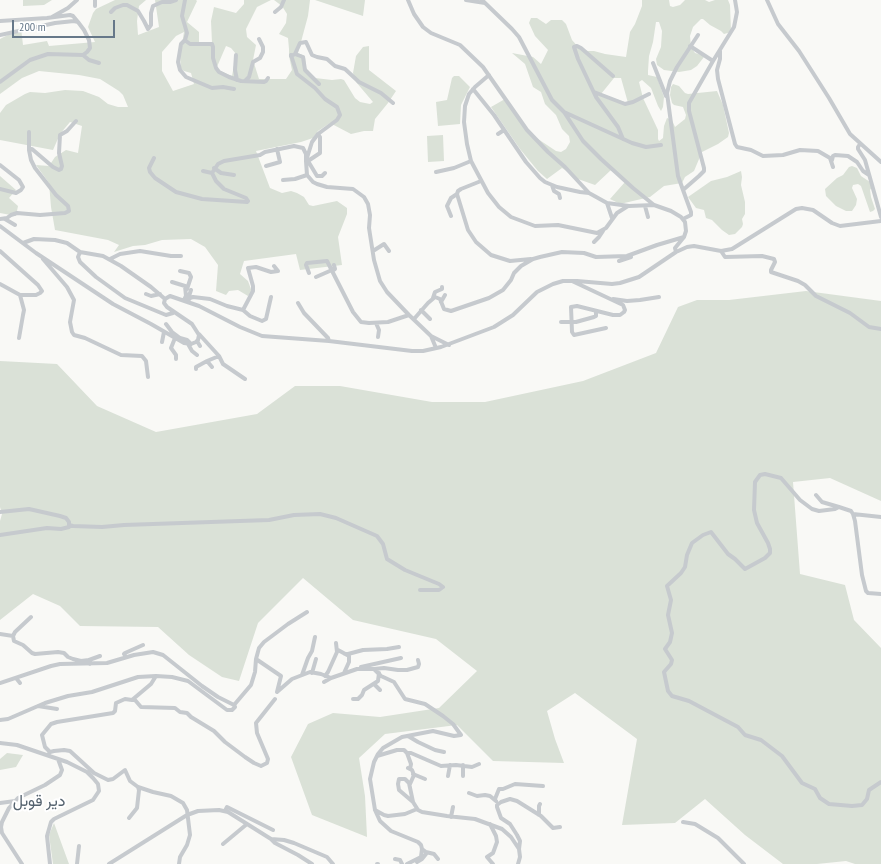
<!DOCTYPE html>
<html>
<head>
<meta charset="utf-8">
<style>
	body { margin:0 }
	#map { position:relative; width:881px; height:864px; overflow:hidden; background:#f9f9f6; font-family:"PT Sans Narrow",sans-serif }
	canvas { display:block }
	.scale { position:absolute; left:12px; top:20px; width:103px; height:18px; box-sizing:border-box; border:2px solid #667889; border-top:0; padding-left:5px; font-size:12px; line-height:14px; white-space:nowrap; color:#667889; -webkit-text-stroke:3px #fff; paint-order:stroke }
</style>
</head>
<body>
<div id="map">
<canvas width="881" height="864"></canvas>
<div class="scale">200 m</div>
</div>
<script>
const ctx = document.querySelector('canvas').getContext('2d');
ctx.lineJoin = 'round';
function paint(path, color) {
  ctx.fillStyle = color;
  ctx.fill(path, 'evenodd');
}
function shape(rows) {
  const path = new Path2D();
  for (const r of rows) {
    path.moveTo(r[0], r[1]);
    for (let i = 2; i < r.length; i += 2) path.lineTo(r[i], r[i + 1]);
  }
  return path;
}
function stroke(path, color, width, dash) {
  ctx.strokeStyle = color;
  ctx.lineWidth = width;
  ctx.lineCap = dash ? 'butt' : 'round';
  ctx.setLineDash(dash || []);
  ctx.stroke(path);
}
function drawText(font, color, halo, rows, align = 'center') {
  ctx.font = font + ' "PT Sans Narrow",Vazirmatn,sans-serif';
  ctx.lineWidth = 4;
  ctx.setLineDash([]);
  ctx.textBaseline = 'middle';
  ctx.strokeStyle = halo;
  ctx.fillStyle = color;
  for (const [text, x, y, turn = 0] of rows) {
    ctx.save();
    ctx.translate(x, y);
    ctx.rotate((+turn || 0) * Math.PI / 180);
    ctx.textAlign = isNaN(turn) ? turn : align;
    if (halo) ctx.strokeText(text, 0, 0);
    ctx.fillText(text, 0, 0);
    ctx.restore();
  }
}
const green = shape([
	[23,0,52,0,44,5,23,6],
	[115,0,146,0,139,6,137,21,138,35,159,27,155,0,196,0,197,1,187,22,199,32,199,42,212,43,211,21,214,7,236,13,244,4,244,0,271,0,257,7,246,29,247,37,256,45,253,60,259,79,286,79,292,70,289,56,289,49,288,38,279,34,286,23,287,14,282,6,274,0,310,0,308,16,298,53,305,56,306,68,315,78,332,80,341,79,344,80,355,98,360,102,370,104,373,102,356,82,353,73,356,56,363,47,369,46,369,70,396,91,388,103,375,119,373,131,364,131,351,134,330,123,318,131,313,138,301,142,256,151,270,188,282,193,291,191,297,193,304,197,309,205,313,206,337,201,347,208,347,214,338,237,342,265,300,270,296,254,244,261,240,274,248,281,252,292,248,296,238,290,229,291,226,295,216,291,218,265,205,247,191,239,162,240,145,245,133,246,114,252,119,245,108,240,55,230,51,207,49,183,36,165,49,166,55,157,66,150,78,153,82,126,70,122,60,134,53,150,0,140,0,113,6,105,25,94,30,92,45,93,65,90,83,91,99,97,108,104,118,107,128,107,123,95,119,91,100,79,79,75,39,71,22,78,0,94,0,39,21,28,23,45,47,41,49,46,95,42,88,27,93,13,96,9],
	[184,32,180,57,181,69,184,71,191,73,194,84,173,91,162,71,162,52,176,36],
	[226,46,231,48,236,54,232,76,216,69],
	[315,0,365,0,363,16],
	[642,0,669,0,670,6,673,7,680,5,685,0,705,0,709,2,715,0,728,0,730,5,731,32,724,34,721,31,710,25,703,19,701,19,693,27,690,36,691,47,695,53,702,55,704,57,697,66,691,70,679,72,664,70,657,65,656,59,661,47,662,31,659,22,656,22,653,42,649,56,648,71,648,75,657,77,664,97,663,107,661,111,658,106,651,88,642,80,639,82,643,98,658,130,658,139,659,141,663,138,664,126,667,118,672,120,675,127,685,119,686,115,683,107,674,105,672,103,670,95,671,87,673,84,679,86,685,93,688,94,717,91,723,105,729,133,728,137,718,144,702,152,694,171,685,177,682,183,664,186,650,197,620,204,610,199,625,182,611,170,595,185,578,179,562,168,547,179,538,171,520,149,491,107,505,99,532,135,556,151,561,152,566,149,570,142,569,136,562,129,556,115,545,104,541,92,533,87,525,64,512,53,533,57,541,64,548,50,535,36,529,23,531,18,537,18,546,24,551,20,562,20,566,24,572,40,580,49,588,51,594,51,605,54,626,57,630,32,635,24,642,6],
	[614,78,621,78,628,103,601,94],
	[454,76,459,76,470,87,461,105,460,124,438,126,436,102,447,100,452,78],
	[443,135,444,161,428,162,427,136],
	[852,166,857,168,861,176,870,182,872,187,870,190,871,197,875,209,873,211,870,212,861,186,858,184,853,185,852,188,857,199,856,205,852,211,846,211,836,206,826,196,825,189,837,178,843,175,849,167],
	[741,171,742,177,741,185,745,202,745,214,742,219,743,224,742,227,735,234,729,235,722,230,712,220,706,218,704,210,696,208,688,197,711,181,727,177],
	[0,176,16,190,9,198,18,206,16,216,0,213],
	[806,291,881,301,881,501,830,478,793,482,800,574,845,585,854,620,881,648,881,864,855,864,846,861,817,864,783,864,745,835,705,799,675,823,622,825,637,739,575,693,547,711,555,739,564,763,493,761,457,725,385,734,359,758,365,796,367,837,312,815,291,757,308,724,333,713,380,717,439,708,477,671,436,639,353,620,303,578,258,623,239,681,222,677,189,655,158,627,80,626,60,606,33,594,0,620,0,521,2,514,0,507,0,361,57,364,97,406,156,432,257,414,295,386,340,386,432,402,485,402,583,381,656,353,678,307,697,300,729,300],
	[7,753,23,755,16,767,0,770,0,759],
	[54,823,69,864,53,864,49,835]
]);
const minor = shape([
	[185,0,182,16,187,33,185,40,186,41,190,44,212,44,213,47,213,58,216,68,219,72,229,77,241,81,264,82,266,81,268,78],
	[408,0,414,14,423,27,431,33,460,45,483,67,527,130,548,152,565,167,589,193,607,203,629,206,654,205,671,211,681,217,685,222,686,231,684,237,675,248,676,252],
	[466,0,485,3],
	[482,0,512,29,519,37,552,100,564,112,583,141,601,159,633,188,654,205],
	[767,0,778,24,799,51,829,98,850,134,881,162],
	[95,6,95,0],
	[111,12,115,8,123,5,127,5,138,11,144,21,148,29,151,25,151,13,153,6,162,2,170,2,176,0],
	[275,12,281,7,284,0],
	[52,17,68,8,77,0],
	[0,21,47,18,70,15,73,16,78,22],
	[0,35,55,23,74,21,78,22,84,30,89,40,90,48,87,52,83,55,48,54,30,60,0,82],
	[185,40,181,44,178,62,180,70,186,77,212,88,223,87,234,89],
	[690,46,713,61],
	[720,51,720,59,717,70,718,79,735,144,737,147,751,150,763,156,783,155,800,150,818,151,830,158,833,167],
	[295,54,303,57,305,70,319,84],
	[83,55,89,60,99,63],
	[236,55,235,70,237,80],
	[291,55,297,74,315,88,325,99,337,107,340,115,337,120,318,134,312,142,306,161,307,175,313,182,317,184,327,187,353,189,364,197,368,204,370,215,369,228,374,260,380,281,387,292,409,315,431,336,449,345],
	[291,56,295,54,300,43,306,42,312,55,317,57,327,59,335,66,345,69,359,82,381,93,393,103],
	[653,63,666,96],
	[489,75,475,87,469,94,465,106,464,122,467,144,471,161,488,193,499,207,511,217,535,226,558,225,597,233,606,228,617,213,628,206],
	[613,76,581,48,577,46,574,47,578,59,596,97,618,127,623,139],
	[245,81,249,77,253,62,260,58,263,52,263,47,259,39],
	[473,89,494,115,526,162,540,178,545,182,557,187,580,192,589,193],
	[594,92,625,104,633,102,649,94],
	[564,112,632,143,646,147,661,145],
	[498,134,504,130],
	[860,144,858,147,858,149,865,160,881,217],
	[29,150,29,132],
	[154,158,149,168,150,172,155,178,176,192,202,199,247,202,248,201,246,198,224,189,216,181,212,173,218,164,224,161,260,155,265,152,294,146,303,148,306,154,306,161,308,161,320,153,320,137,318,134],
	[832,160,833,156,835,155,848,156,857,162,863,171,869,175],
	[308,161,317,176,322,176,325,173],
	[0,165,19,180,23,187,21,190,16,193,0,189],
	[266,166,280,162,277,149],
	[214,168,221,173,234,175],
	[203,171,212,173],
	[436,172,454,168,471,161],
	[283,180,295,179,307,175],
	[481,181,461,189,458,191,457,194,468,230,476,242,491,255,510,261,531,259],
	[552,185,554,191,559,194,560,198],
	[683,190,678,176,667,93,670,81,677,67,698,35],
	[607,203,612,218],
	[645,206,648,217],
	[451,216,447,206,451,198,457,194],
	[0,219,7,218,11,215,17,213,40,215,65,213,69,211,68,206,56,195,35,168,31,160,29,150,32,149,53,167,59,170,61,169,62,166,59,153,60,135,67,131,76,121],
	[5,219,15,225],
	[683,219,691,215,691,212,683,190,699,176,704,171,704,168,689,111,689,103,713,61,734,27,737,12,735,0],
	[0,226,36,253,113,304,151,324,184,343,191,344,196,342,198,340,199,335,192,324,167,307,164,303,165,299,170,296,199,306,240,327,262,336,329,341,412,351,423,351,441,347,494,327,513,315,537,292,553,284,563,281,577,281,612,284,620,283,639,277,676,252,687,247,694,246,721,251,732,249,796,209,802,208,813,210,832,223,840,226,881,221],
	[594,242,599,237,603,231],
	[23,243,34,239,55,240,67,243,80,252,103,256,121,266,151,287,165,299],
	[0,251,38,285,42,291,40,293,36,295,20,295,0,284],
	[373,251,384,244,389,251],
	[721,251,725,257,762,256,774,259,775,262,771,270,771,272,798,281,805,285,816,296,850,313,869,327,881,329],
	[80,252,78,257,80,262,96,277,125,298,166,315,173,313],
	[43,259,67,287,74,300,70,322,72,332,74,335,85,338,121,355,142,356,146,361,148,377],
	[110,259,120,254,140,251,171,256,181,256],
	[619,261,631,257],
	[180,271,189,273,191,277,187,289],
	[332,271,335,269,334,265],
	[309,273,306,265,307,263,327,261,353,312,361,322,369,323,388,322,409,315],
	[316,277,332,270],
	[572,281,623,305,625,310,624,312,620,315,613,315,577,306,571,307,572,332,574,335,606,328],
	[172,282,185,286,186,296,184,300],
	[146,294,151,296,160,294],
	[433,298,435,292,442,289,442,287],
	[188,299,191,290],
	[613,299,627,301,640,300,659,297],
	[187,302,190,298,193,297,210,299,227,306,243,310,250,316,262,321,266,319,271,297],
	[441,302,445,295],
	[298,303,304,313,328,338,329,341],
	[243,310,253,291,253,286,248,268,256,267,271,272,278,271,274,266],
	[421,310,430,319],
	[414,319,428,303,435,297,440,299,444,309,451,311,489,298,503,290,511,280,514,273,521,266,533,259,540,257,562,252,584,253,596,257,627,256,657,245,684,237],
	[561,322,576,322,594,317,596,316,596,311],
	[376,323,379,330,378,337],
	[166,324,172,332,180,338,187,340,191,344],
	[199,334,219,356,223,364,245,379],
	[431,336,436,348],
	[19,338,23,315,24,310,20,295],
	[175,338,171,348,176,355,176,359],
	[197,341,200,346],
	[162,342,164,332],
	[188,344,192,351,197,355],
	[212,367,207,361,219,356],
	[196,369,196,367,207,361],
	[816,495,822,502,839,507],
	[0,512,29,509,60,516,66,518,69,522,69,527,61,529,47,528,0,535],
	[853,514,881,517],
	[69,525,73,526,102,527,124,525,269,520,294,515,320,514,336,518,377,536,383,544,387,559,405,570,439,584,443,587,439,590,420,590],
	[881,594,868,593,866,591,862,575,855,521,853,514,851,511,839,507,835,509,819,511,812,509,800,500,781,478,765,474,760,475,755,482,754,510,757,523,768,543,770,549,770,553,765,558,745,569,735,559,728,554,711,532,703,535,692,543,687,555,685,567,681,573,667,586,671,600,668,615,672,633,670,642,665,649,672,660,671,664,664,672,668,691,672,696,689,701,738,727,745,735,761,740,782,756,802,783,815,789,820,798,829,804,852,806,862,805,867,799,869,790,881,782],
	[31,617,15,632,13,636,14,641,23,645,32,653,35,654,58,652,64,653,68,657,73,659,81,661,89,660,90,664],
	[0,634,13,636],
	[338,650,349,656,349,662,344,673],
	[345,654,348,654,363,650,387,649,399,647],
	[126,657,124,654,125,653,143,645],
	[256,659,259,648,264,642,288,624,307,612],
	[89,660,100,656],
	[361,667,401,658],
	[374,669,384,668,398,670,407,670,418,667,419,664,418,660],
	[312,673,316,659],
	[302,675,308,658,312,651,315,637],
	[325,676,328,672,337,652,336,643],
	[16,678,20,683],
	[324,682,331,678],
	[0,683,51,666,60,664,107,663,134,655,153,652,163,655,202,686,218,697,234,705,251,685,255,672,256,659,281,676,277,692,292,679,310,672,321,674,331,678,357,669,374,669,381,676,394,682,405,699,425,704,443,716,453,724,461,735,454,736,433,731,402,737,383,748,378,754,374,762,370,779,375,810,380,821,391,831,418,842,421,845,422,849,421,857,407,864],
	[374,684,380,690],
	[353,699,358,699,362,695,364,690,378,681,379,673],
	[132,700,135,700,141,707,175,708,180,712,187,713,191,717,214,731,225,742,245,757,254,763,261,766,267,763,268,759,257,733,256,723,275,699],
	[38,706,57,709],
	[0,720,8,719,45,703,68,696,92,692,138,677,156,676,172,677,188,681,227,710,232,710,235,707,234,705],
	[408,736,418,742,435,750,444,752],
	[0,743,17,745,67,762,87,772,93,778,98,784,99,791,93,800,54,819,51,822,47,836,50,864],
	[50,752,45,747,42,735,51,724,57,722,113,713,115,711,116,703,125,699,132,700,151,684,156,676],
	[407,753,411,753,441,766,456,765,472,767,479,764],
	[48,755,50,752,54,751,64,750,70,751,94,773,108,780,113,779,125,770,130,781,138,787,153,792,171,796,183,803,187,810,190,835,187,845,180,857,179,864],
	[377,756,397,750,404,750,407,753,411,764,410,769],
	[463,765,463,776],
	[408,768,412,770,414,775,410,784],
	[413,774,425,779],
	[448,776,450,765],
	[469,793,477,796,485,795,490,796,496,801],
	[495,799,499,789,503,789,515,784,543,786],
	[413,802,409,783,405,779,399,779,398,784,399,790,413,802,418,810,422,812,447,816,475,819,502,829,511,837,519,849,520,857,518,864],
	[0,803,15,801],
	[375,810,384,815,388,816,405,814,417,809],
	[225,811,227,807,273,830],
	[539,815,539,806,540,804],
	[451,817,453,807],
	[129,818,137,808,139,790,138,787],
	[683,822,695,824,718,838,744,864],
	[490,824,496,836,497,842,493,853,487,857,493,864],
	[271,839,284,840,294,843,327,857,333,864],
	[223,844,247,824],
	[519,849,520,841,517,835,510,824,501,818,497,807,497,805,501,802,510,799,517,801,541,816,553,828,560,827],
	[426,852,434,854,438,859],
	[395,859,400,860,402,864],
	[417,862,422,859,426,854,426,852,422,849],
	[22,864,2,833,1,827,2,822,9,808,18,798,45,785,60,775,62,770,58,759],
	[77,864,79,846],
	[109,864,187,815,198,811,219,810,228,812,271,839,275,843,298,855,312,864],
	[377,864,378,864]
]);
const quarterNames = [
	["دير قوبل",39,801]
];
paint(green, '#dae1d7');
stroke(minor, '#c6cace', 4);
drawText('16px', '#54626e', '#fff', quarterNames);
</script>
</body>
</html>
